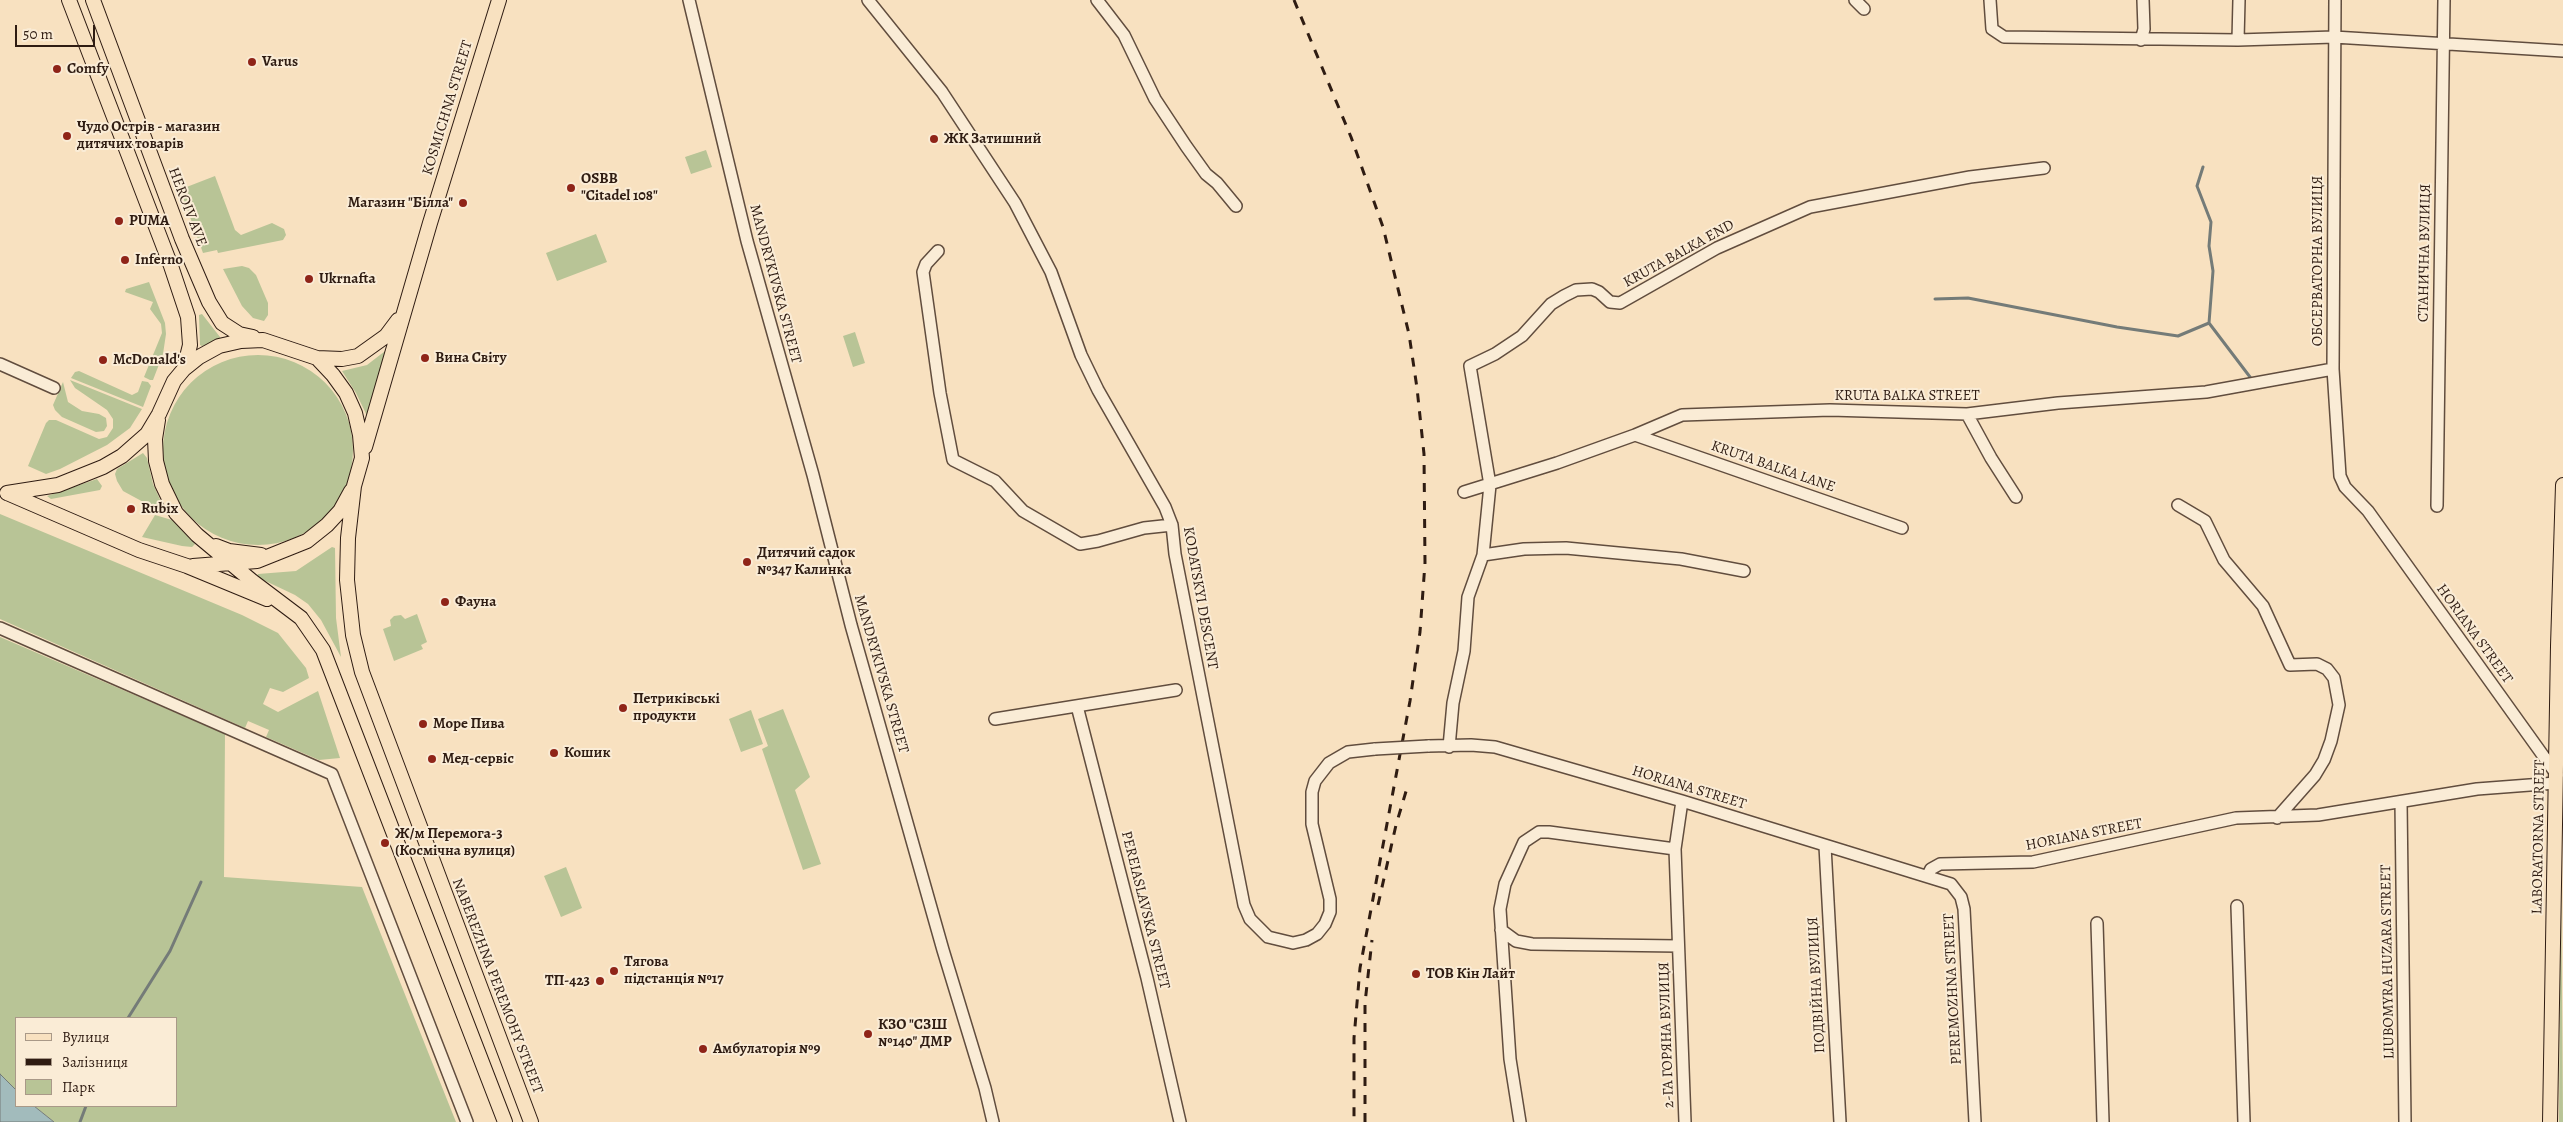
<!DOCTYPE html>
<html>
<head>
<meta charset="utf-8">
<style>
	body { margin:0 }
	#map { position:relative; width:2563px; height:1122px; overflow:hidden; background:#f8e1c0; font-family:Alegreya,serif }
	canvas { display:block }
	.legend { position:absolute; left:15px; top:1017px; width:162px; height:90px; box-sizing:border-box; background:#faecd6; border:1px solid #a99988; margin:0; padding:6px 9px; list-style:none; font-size:15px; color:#2f1c12 }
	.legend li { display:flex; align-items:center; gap:10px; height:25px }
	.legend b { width:25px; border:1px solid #a99988 }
	.scale { position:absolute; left:15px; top:25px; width:80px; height:22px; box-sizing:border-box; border:2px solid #2f1c12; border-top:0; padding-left:6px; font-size:15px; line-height:18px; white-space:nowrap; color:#2f1c12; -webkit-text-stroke:4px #faecd6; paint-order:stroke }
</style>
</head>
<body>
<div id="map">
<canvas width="2563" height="1122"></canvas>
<ul class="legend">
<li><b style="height:6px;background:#f8e1c0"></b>Вулиця</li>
<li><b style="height:6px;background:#2f1c12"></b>Залізниця</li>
<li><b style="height:14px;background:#b8c496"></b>Парк</li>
</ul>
<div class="scale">50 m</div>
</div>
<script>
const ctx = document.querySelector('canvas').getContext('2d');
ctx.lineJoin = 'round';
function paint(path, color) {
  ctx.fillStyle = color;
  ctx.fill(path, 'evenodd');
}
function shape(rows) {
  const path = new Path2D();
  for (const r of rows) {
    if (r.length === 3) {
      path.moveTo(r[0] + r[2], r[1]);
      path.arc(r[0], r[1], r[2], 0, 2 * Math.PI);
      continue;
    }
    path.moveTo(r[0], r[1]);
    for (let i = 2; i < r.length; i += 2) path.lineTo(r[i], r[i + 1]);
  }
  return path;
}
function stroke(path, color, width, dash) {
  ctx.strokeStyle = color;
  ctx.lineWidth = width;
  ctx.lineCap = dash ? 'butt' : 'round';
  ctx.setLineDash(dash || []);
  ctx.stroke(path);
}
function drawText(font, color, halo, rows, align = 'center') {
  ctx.font = font + ' Alegreya,serif';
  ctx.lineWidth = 4;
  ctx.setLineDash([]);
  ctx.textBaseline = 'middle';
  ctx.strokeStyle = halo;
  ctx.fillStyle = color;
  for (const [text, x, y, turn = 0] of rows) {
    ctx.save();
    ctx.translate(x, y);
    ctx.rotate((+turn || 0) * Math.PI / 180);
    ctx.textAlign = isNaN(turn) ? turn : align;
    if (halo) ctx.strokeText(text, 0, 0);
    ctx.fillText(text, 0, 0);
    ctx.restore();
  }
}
const green = shape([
	[706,150,712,167,691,174,685,157],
	[215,176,235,230,241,235,272,223,284,229,286,235,283,240,218,253,217,250,203,253,181,192,184,188],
	[596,234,607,262,557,281,546,253],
	[242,266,249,268,256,275,268,303,268,315,264,321,253,318,242,306,223,269],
	[149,282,165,323,166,334,163,354,153,380,150,380,144,377,162,333,161,324,150,309,153,302,125,292,126,289],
	[202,314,220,337,220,340,202,346,200,345,199,315],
	[855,332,865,363,853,367,843,336],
	[389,348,369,420,356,393,342,371,367,365],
	[258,450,95],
	[79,371,132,395,138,392,142,381,148,382,151,386,143,407,71,378,75,372],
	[70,380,142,409,130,428,107,445,60,469,46,474,28,466,46,423,49,420,56,420,99,439,107,437,113,428,113,419,107,410,75,388],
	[63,382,68,402,82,411,99,414,106,418,107,426,104,431,96,432,62,417,55,410,53,405],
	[143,453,147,458,153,484,163,506,147,504,123,491,117,481,115,474,117,469],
	[97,479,102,486,100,490,51,499,47,496],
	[0,514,242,615,278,633,306,668,309,678,283,692,270,688,263,704,278,712,318,691,340,758,319,760,266,737,269,730,248,721,245,728,0,619],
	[155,515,172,520,195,544,192,547,182,546,142,537],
	[332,547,335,548,336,618,341,657,321,620,308,604,295,595,257,577,258,574,296,571],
	[417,614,427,642,421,645,423,649,394,661,383,629,391,626,390,620,394,616,401,615,405,619],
	[0,637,225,734,224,877,362,887,456,1122,54,1122,34,1106,176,1106,176,1018,16,1018,16,1090,0,1074],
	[783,709,810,777,795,790,821,864,803,870,762,749,768,746,758,719],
	[751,710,763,744,741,752,729,719],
	[2561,860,2563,1122,2559,1122],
	[566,867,582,908,561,917,544,876]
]);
const water = shape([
	[0,1074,16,1090,16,1106,34,1106,54,1122,0,1122,0,1074]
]);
const stream = shape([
	[1935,299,1968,298,2117,327,2178,336,2209,323,2213,271,2209,246,2211,222,2197,186,2203,167],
	[2209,323,2250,377],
	[128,1018,170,951,201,882],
	[80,1122,86,1106]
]);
const minor = shape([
	[689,0,747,241,813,475,851,625,943,950,985,1088,993,1122],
	[868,0,942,92,1015,203,1051,272,1081,355,1098,390,1165,507,1172,525,1175,554,1244,905,1250,919,1268,937,1293,943,1306,940,1317,934,1325,924,1330,912,1330,899,1312,824,1312,792,1315,781,1329,763,1348,752,1375,749],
	[1097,0,1124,35,1155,99,1186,146,1206,174,1217,183,1236,206],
	[1855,0,1864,9],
	[1990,0,1992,29,2004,37,2238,40,2334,37,2563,51],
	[2335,0,2333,369,2340,476,2345,487,2368,511,2557,775],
	[2141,40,2144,29,2143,0],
	[2238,40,2239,0],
	[938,251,926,264,923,272,940,393,953,460,995,481,1023,511,1080,544,1098,541,1144,528,1172,525],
	[0,364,54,388],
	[1967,414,1991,458,2016,497],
	[1635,435,1902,528],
	[1464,492,1557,463,1635,435,1682,415,1830,410,1967,414,2058,403,2206,392,2333,369],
	[2178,505,2205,521,2224,560,2263,606,2290,665,2317,664,2327,669,2334,678,2339,705,2331,741,2324,760,2315,775,2277,818],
	[2437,506,2444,0],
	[1483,555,1524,549,1566,548,1681,559,1744,571],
	[0,628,332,774,467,1122],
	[1077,706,1147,978,1180,1122],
	[995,719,1176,690],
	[1428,746,1471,745,1495,747,1682,801,1951,884,1961,897,1964,909,1975,1122],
	[1449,747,1453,703,1464,651,1468,597,1483,555,1490,485,1470,366,1495,354,1522,336,1551,304,1564,296,1576,290,1592,289,1599,292,1610,302,1620,303,1717,248,1810,207,1970,177,2044,168],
	[1682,801,1675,849,1685,1122],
	[2401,802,2405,1122],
	[1825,846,1840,1122],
	[1928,875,1931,869,1940,864,2033,862,2236,818,2318,815,2477,789,2556,783],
	[2237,906,2244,1122],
	[2097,923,2103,1122],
	[1501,930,1516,941,1532,944,1678,946],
	[1520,1122,1510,1059,1500,909,1505,884,1524,842,1539,832,1549,832,1675,849]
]);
const major = shape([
	[69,0,171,266,188,317,190,345,184,369],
	[93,0,182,239,209,302,222,323,239,334,253,337],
	[317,358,342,359,358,356,386,336,398,320],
	[158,420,155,439,156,461,162,484,176,513,197,535,252,581,301,618,323,650,505,1122],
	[365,447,430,223,499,0],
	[7,493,58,485,103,467,122,456,147,434,159,414,174,381,184,369,199,357,219,346,241,341,263,340,317,358,333,375,346,393,355,413,360,435,362,458,354,486,348,538,347,580,353,635,362,672,531,1122],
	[7,493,139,550,187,566,267,599],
	[216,546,229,551,261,555],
	[193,566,257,561,307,541,327,525,340,511,351,491],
	[2550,1122,2558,646,2563,485]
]);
const rail = shape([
	[1294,0,1351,137,1383,227,1409,334,1417,388,1424,454,1425,563,1420,632,1410,701,1360,968,1354,1038,1354,1122],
	[1378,905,1396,825,1407,788],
	[1365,1122,1365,1003,1372,940]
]);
const minorBridge = shape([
	[1375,749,1428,746]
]);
const markers = [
	[252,62,5,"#8f2418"],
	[57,69,5,"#8f2418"],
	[67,136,5,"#8f2418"],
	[934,139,5,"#8f2418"],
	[571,188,5,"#8f2418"],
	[463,203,5,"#8f2418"],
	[119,221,5,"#8f2418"],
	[125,260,5,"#8f2418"],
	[309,279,5,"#8f2418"],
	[425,358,5,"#8f2418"],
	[103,360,5,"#8f2418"],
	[131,509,5,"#8f2418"],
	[747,562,5,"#8f2418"],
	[445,602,5,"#8f2418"],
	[623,708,5,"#8f2418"],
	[423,724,5,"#8f2418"],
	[554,753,5,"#8f2418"],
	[432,759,5,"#8f2418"],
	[385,843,5,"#8f2418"],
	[614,971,5,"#8f2418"],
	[1416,974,5,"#8f2418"],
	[600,981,5,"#8f2418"],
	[868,1034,5,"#8f2418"],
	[703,1049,5,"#8f2418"]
];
const poiNames = [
	["Varus",262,62],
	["Comfy",67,69],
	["Чудо Острів - магазин",77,127],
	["дитячих товарів",77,144],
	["ЖК Затишний",944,139],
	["OSBB",581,179],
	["\"Citadel 108\"",581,196],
	["Магазин \"Білла\"",453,203,"right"],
	["PUMA",129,221],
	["Inferno",135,260],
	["Ukrnafta",319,279],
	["Вина Світу",435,358],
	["McDonald's",113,360],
	["Rubix",141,509],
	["Дитячий садок",757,553],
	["№347 Калинка",757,570],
	["Фауна",455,602],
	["Петриківські",633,699],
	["продукти",633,716],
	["Море Пива",433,724],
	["Кошик",564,753],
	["Мед-сервіс",442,759],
	["Ж/м Перемога-3",395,834],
	["(Космічна вулиця)",395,851],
	["Тягова",624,962],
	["пiдстанцiя №17",624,979],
	["ТОВ Кін Лайт",1426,974],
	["ТП-423",590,981,"right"],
	["КЗО \"СЗШ",878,1025],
	["№140\" ДМР",878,1042],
	["Амбулаторія №9",713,1049]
];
const streetNames = [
	["KOSMICHNA STREET",448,108,-73],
	["HEROIV AVE",187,207,69],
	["СТАНИЧНА ВУЛИЦЯ",2425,253,-89],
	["KRUTA BALKA END",1679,254,-29],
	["ОБСЕРВАТОРНА ВУЛИЦЯ",2318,261,-90],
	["MANDRYKIVSKA STREET",775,284,75],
	["KRUTA BALKA STREET",1907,396],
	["KRUTA BALKA LANE",1773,467,19],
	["KODATSKYI DESCENT",1200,598,80],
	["HORIANA STREET",2474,634,54],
	["MANDRYKIVSKA STREET",881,674,74],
	["HORIANA STREET",1689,788,17],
	["HORIANA STREET",2084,835,-11],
	["LABORATORNA STREET",2539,837,-89],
	["PEREIASLAVSKA STREET",1145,910,76],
	["LIUBOMYRA HUZARA STREET",2388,962,-91],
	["ПОДВІЙНА ВУЛИЦЯ",1817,985,-93],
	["NABEREZHNA PEREMOHY STREET",497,986,69],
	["PEREMOZHNA STREET",1953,989,-93],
	["2-ГА ГОРЯНА ВУЛИЦЯ",1667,1035,-92]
];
paint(green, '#b8c496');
paint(water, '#a2bbbc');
stroke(water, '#747b78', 1);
stroke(stream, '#747b78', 3);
stroke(minor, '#614d3e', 14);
stroke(major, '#2f1c12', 16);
stroke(minor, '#faecd6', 11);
stroke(major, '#f8e1c0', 14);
stroke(rail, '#2f1c12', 3, [9, 9]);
stroke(minorBridge, '#614d3e', 14, []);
stroke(minorBridge, '#faecd6', 11);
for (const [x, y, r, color] of markers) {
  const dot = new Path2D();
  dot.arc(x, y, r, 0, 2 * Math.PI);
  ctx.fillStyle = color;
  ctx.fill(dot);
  stroke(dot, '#faecd6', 2);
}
drawText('bold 15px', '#2f1c12', '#faecd6', poiNames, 'left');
drawText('15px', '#2f1c12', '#faecd6', streetNames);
</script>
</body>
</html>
